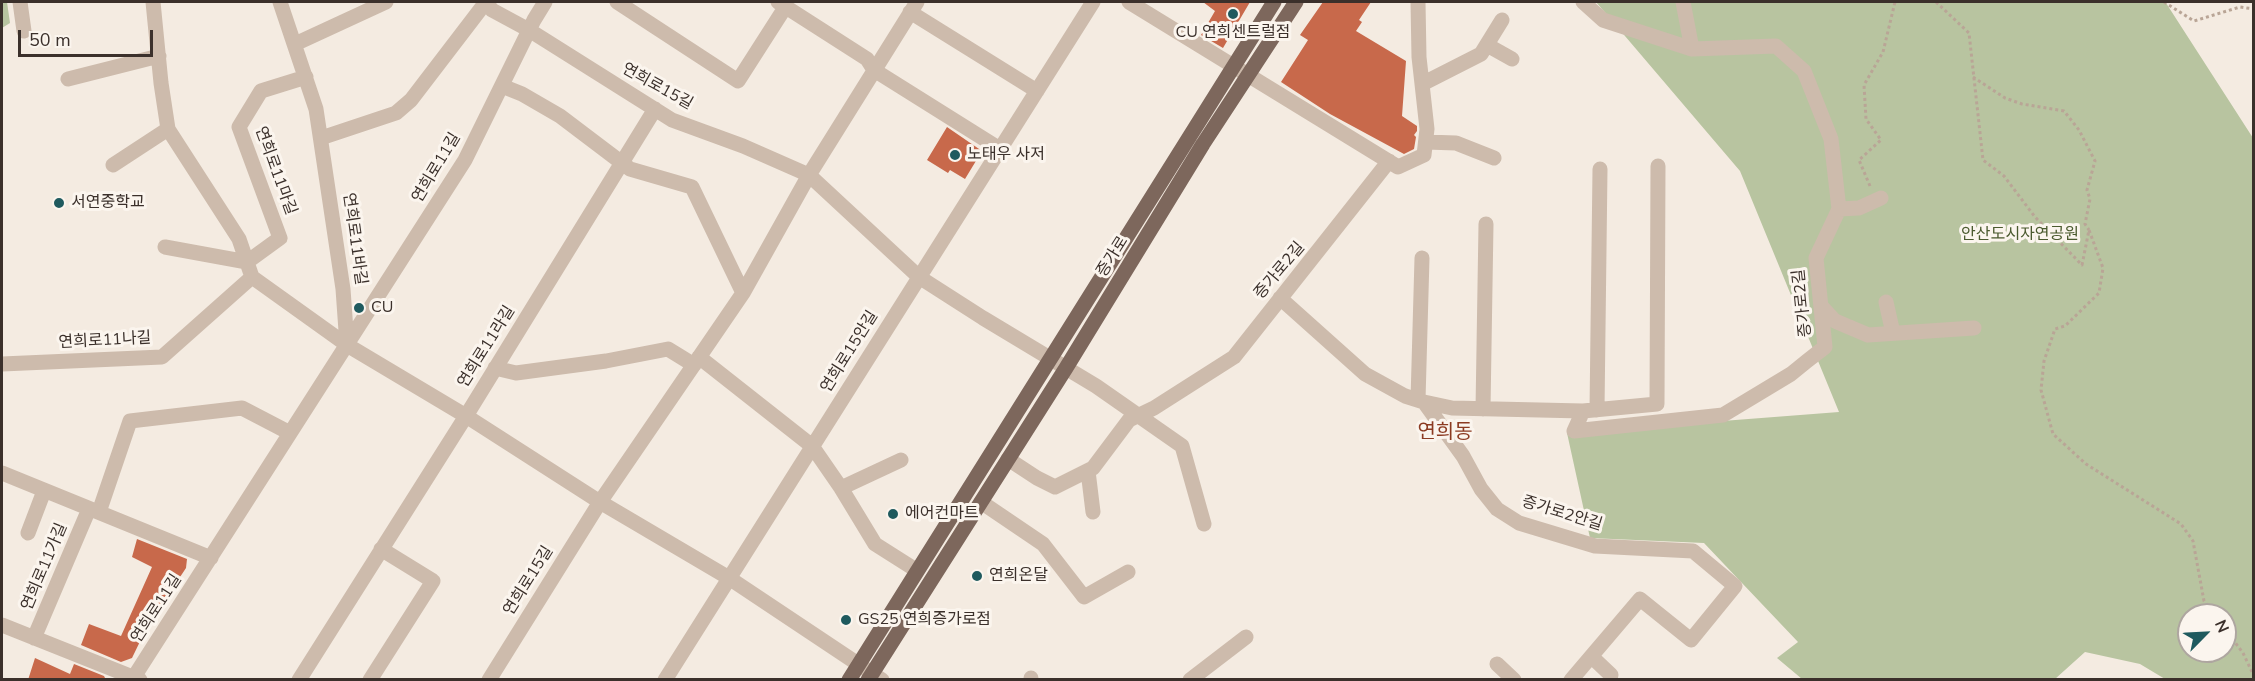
<!DOCTYPE html>
<html>
<head>
<meta charset="utf-8">
<style>
	body { margin:0 }
	#map { position:relative; width:2255px; height:681px; overflow:hidden; background:#f4ebe1; font-family:"Nunito Sans",sans-serif }
	canvas { display:block }
	.frame { position:absolute; inset:0; border:3px solid #3b302b; pointer-events:none }
	.north { position:absolute; left:2177px; top:603px; width:60px; height:60px; box-sizing:border-box; background:#fbf5ee; border:2px solid #aea6a0; border-radius:50%; rotate:66deg; font-size:16px; font-weight:700; line-height:24px; text-align:center; color:#3b302b }
	.north::after { content:''; display:block; margin:auto; width:21px; height:27px; background:#1f5a5e; clip-path:polygon(50% 0,100% 100%,50% 72%,0 100%) }
	.scale { position:absolute; left:18px; top:30px; width:135px; height:27px; box-sizing:border-box; border:3px solid #3b302b; border-top:0; padding-left:8px; font-size:18px; line-height:21px; white-space:nowrap; color:#3b302b; -webkit-text-stroke:4px #fbf5ee; paint-order:stroke }
</style>
</head>
<body>
<div id="map">
<canvas width="2255" height="681"></canvas>
<div class="frame"></div>
<div class="north">N</div>
<div class="scale">50 m</div>
</div>
<script>
const ctx = document.querySelector('canvas').getContext('2d');
ctx.lineJoin = 'round';
function paint(path, color) {
  ctx.fillStyle = color;
  ctx.fill(path, 'evenodd');
}
function shape(rows) {
  const path = new Path2D();
  for (const r of rows) {
    path.moveTo(r[0], r[1]);
    for (let i = 2; i < r.length; i += 2) path.lineTo(r[i], r[i + 1]);
  }
  return path;
}
function stroke(path, color, width, dash) {
  ctx.strokeStyle = color;
  ctx.lineWidth = width;
  ctx.lineCap = dash ? 'butt' : 'round';
  ctx.setLineDash(dash || []);
  ctx.stroke(path);
}
function drawText(font, color, halo, rows, align = 'center') {
  ctx.font = font + ' "Nunito Sans","Noto Sans KR",sans-serif';
  ctx.lineWidth = 6;
  ctx.setLineDash([]);
  ctx.textBaseline = 'middle';
  ctx.strokeStyle = halo;
  ctx.fillStyle = color;
  for (const [text, x, y, turn = 0] of rows) {
    ctx.save();
    ctx.translate(x, y);
    ctx.rotate((+turn || 0) * Math.PI / 180);
    ctx.textAlign = isNaN(turn) ? turn : align;
    if (halo) ctx.strokeText(text, 0, 0);
    ctx.fillText(text, 0, 0);
    ctx.restore();
  }
}
const green = shape([
	[2,2,7,2,10,23,2,28],
	[1596,2,2168,2,2166,3,2253,138,2253,679,2165,679,2140,664,2085,652,2055,679,1802,679,1777,658,1798,642,1704,543,1590,538,1567,433,1839,412,1740,171],
	[2189,615,2225,615,2225,651,2189,651]
]);
const building = shape([
	[1203,2,1250,2,1223,48,1201,35,1215,11],
	[1323,2,1371,2,1359,20,1362,22,1356,31,1406,61,1402,116,1417,126,1417,131,1414,135,1416,137,1414,149,1404,154,1330,114,1281,82,1308,40,1300,35],
	[947,127,982,151,965,179,950,170,948,173,927,160],
	[137,539,187,559,186,568,147,627,132,658,121,662,81,645,89,624,121,636,152,567,132,557],
	[35,658,70,674,74,664,104,676,106,680,28,680]
]);
const path = shape([
	[1936,2,1969,33,1983,160,2004,176,2035,217,2082,265,2089,230,2103,268,2099,293,2065,326,2055,329,2044,361,2041,390,2053,434,2086,464,2181,524,2193,541,2204,601,2215,615],
	[2164,2,2194,21,2240,7,2254,9],
	[1973,77,2005,98,2022,104,2064,111,2079,130,2095,161,2087,190,2090,199,2085,224,2089,230],
	[1870,186,1859,160,1881,140,1866,119,1864,85,1883,52,1895,2],
	[2225,629,2243,653,2254,676]
]);
const minor = shape([
	[20,2,24,31],
	[153,2,161,83,168,129,239,239,252,277,347,345,466,416,600,502,729,578,882,680],
	[280,2,316,109,343,289,347,345],
	[617,2,738,81,786,6],
	[778,2,867,59,874,70,1000,149],
	[1129,2,1398,167,1424,155,1427,129,1419,57,1418,2],
	[1683,2,1692,49],
	[910,12,1037,91],
	[295,44,386,2],
	[1487,45,1512,59],
	[68,79,159,56],
	[1422,84,1481,54,1502,20],
	[502,86,522,94,560,116,630,169,692,187,743,293],
	[321,138,396,113,411,100,486,2,492,10,529,30,672,120,743,146,809,175,919,277,983,318,1096,386,1182,446,1204,524],
	[1426,142,1456,143,1494,158],
	[113,165,168,129],
	[1839,209,1859,208,1881,198],
	[165,247,247,262,280,238,239,127,261,91,306,77],
	[1280,298,1365,374,1405,396,1424,402,1452,408,1583,411,1657,404,1658,166],
	[1886,302,1893,333],
	[1822,307,1835,321,1868,335,1974,328],
	[699,357,812,446,841,488,875,544,916,570],
	[2,364,162,357,252,277],
	[495,368,516,373,606,361,668,349,694,365],
	[1418,400,1422,258],
	[1424,402,1463,456,1481,489,1497,509,1519,523,1595,546,1693,551,1735,586,1691,640,1640,599,1571,680],
	[1483,409,1486,224],
	[1597,410,1600,169],
	[1583,411,1574,431,1723,415,1791,374,1807,361,1825,347,1816,258,1839,209,1831,139,1804,71,1776,46,1692,49,1603,20,1583,2],
	[1008,459,1037,478,1055,487,1093,468,1129,420,1154,408,1234,357,1389,161],
	[1088,471,1093,512],
	[2,473,211,558],
	[841,488,901,460],
	[981,502,1043,544,1084,597,1128,572],
	[99,512,130,421,242,408,290,433],
	[28,533,44,491],
	[2,625,140,680],
	[34,638,89,509],
	[1592,657,1611,675],
	[1497,664,1514,680],
	[132,680,465,160,534,20,545,2],
	[299,680,466,416,655,109],
	[370,680,433,581,381,549],
	[489,680,600,502,743,293,809,175,917,2],
	[665,680,1093,2],
	[1031,680,1031,678],
	[1190,680,1246,637]
]);
const major = shape([
	[849,680,1274,2],
	[868,680,1066,368,1203,144,1296,2]
]);
const markers = [
	[1233,14,6,"#1f5a5e"],
	[955,155,6,"#1f5a5e"],
	[59,203,6,"#1f5a5e"],
	[359,308,6,"#1f5a5e"],
	[893,514,6,"#1f5a5e"],
	[977,576,6,"#1f5a5e"],
	[846,620,6,"#1f5a5e"]
];
const poiNames = [
	["CU 연희센트럴점",1233,33,"center"],
	["노태우 사저",967,155],
	["서연중학교",71,203],
	["CU",371,308],
	["에어컨마트",905,514],
	["연희온달",989,576],
	["GS25 연희증가로점",858,620]
];
const streetNames = [
	["연희로15길",657,87,29],
	["연희로11길",437,168,-59],
	["연희로11마길",275,171,70],
	["연희로11바길",354,239,82],
	["증가로",1113,257,-58],
	["증가로2길",1280,271,-50],
	["증가로2길",1803,303,-96],
	["연희로11나길",105,341,-3],
	["연희로11라길",487,347,-58],
	["연희로15안길",850,352,-58],
	["증가로2안길",1562,514,17],
	["연희로11가길",45,567,-67],
	["연희로15길",529,581,-58],
	["연희로11길",157,609,-57]
];
const parkNames = [
	["안산도시자연공원",2020,235]
];
const quarterNames = [
	["연희동",1445,433]
];
paint(green, '#b8c4a0');
paint(building, '#c8694b');
stroke(path, '#b9a596', 3, [3, 3]);
stroke(minor, '#cdbbac', 15);
stroke(major, '#7d675c', 15);
for (const [x, y, r, color] of markers) {
  const dot = new Path2D();
  dot.arc(x, y, r, 0, 2 * Math.PI);
  ctx.fillStyle = color;
  ctx.fill(dot);
  stroke(dot, '#fbf5ee', 2);
}
drawText('16px', '#3b302b', '#fbf5ee', poiNames, 'left');
drawText('16px', '#3b302b', '#fbf5ee', streetNames);
drawText('16px', '#4a5a2e', '#fbf5ee', parkNames);
drawText('20px', '#8c3b22', '#fbf5ee', quarterNames);
</script>
</body>
</html>
